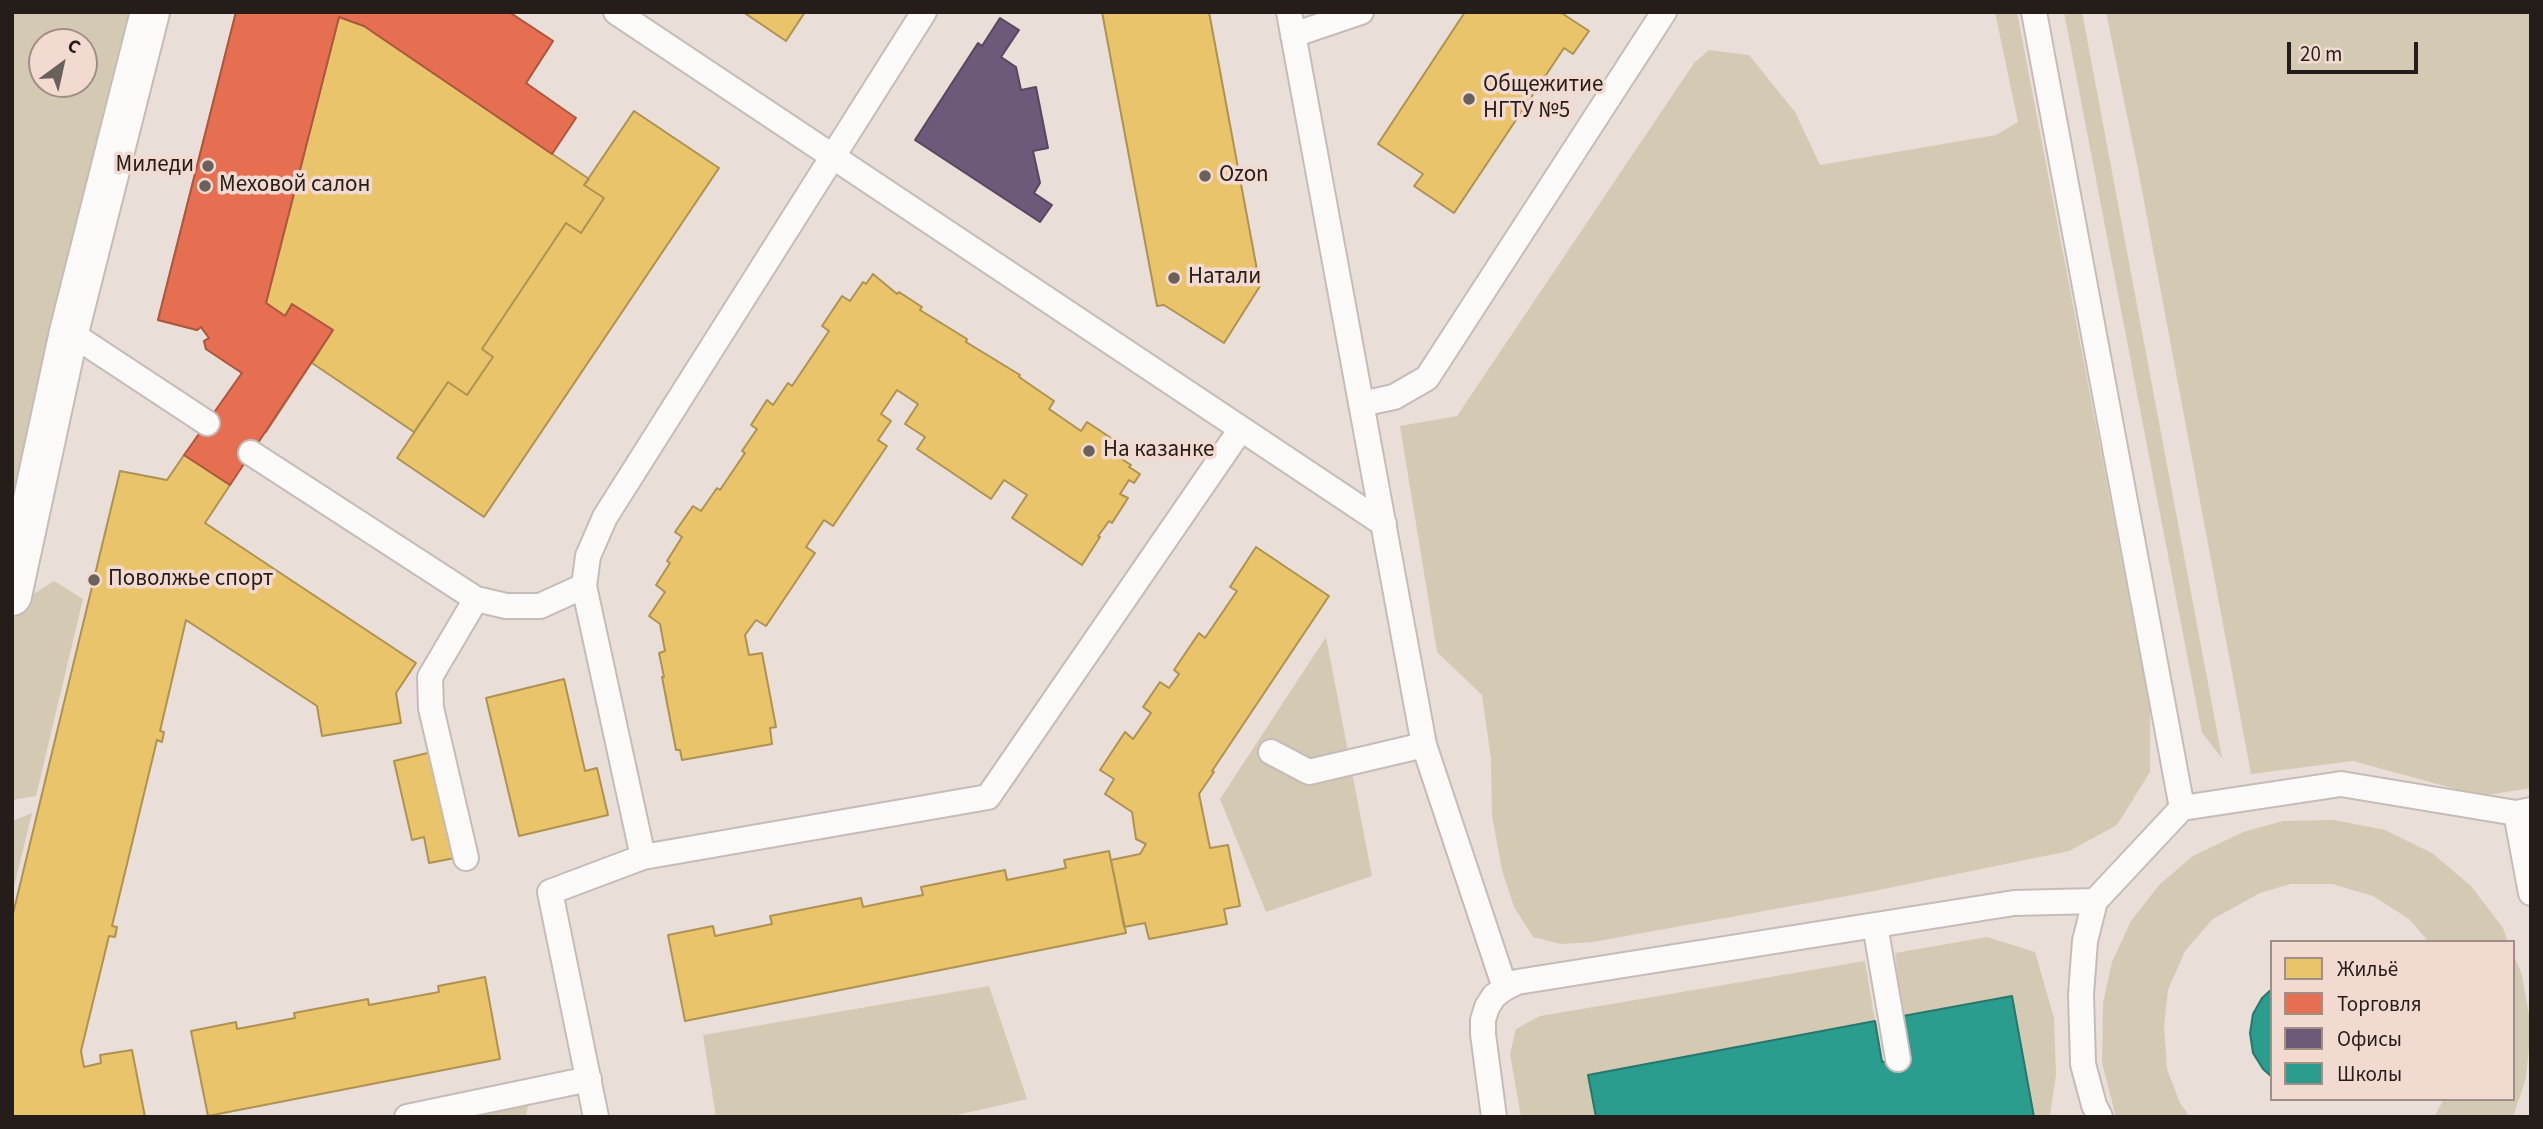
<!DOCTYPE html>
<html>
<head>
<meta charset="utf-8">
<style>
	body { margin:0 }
	#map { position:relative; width:2543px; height:1129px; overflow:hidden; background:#eaded8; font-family:"Source Sans 3",sans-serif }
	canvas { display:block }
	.frame { position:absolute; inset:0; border:14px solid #251d19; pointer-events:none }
	.legend { position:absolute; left:2270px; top:940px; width:245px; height:161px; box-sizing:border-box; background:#f2dad0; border:2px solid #a08e87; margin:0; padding:9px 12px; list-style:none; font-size:21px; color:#251d19 }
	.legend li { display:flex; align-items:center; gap:14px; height:35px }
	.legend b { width:35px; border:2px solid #a08e87 }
	.north { position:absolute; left:28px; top:28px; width:70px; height:70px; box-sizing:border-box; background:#f2dad0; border:2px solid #a08e87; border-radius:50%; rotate:33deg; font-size:19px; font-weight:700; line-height:28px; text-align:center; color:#251d19 }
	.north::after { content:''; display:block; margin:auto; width:24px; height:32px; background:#6a615c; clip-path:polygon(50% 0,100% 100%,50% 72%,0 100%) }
	.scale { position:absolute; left:2287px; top:42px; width:131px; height:32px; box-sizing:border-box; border:4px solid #251d19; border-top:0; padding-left:9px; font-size:21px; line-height:24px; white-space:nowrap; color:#251d19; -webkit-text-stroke:5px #f2dad0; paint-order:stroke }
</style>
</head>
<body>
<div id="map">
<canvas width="2543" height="1129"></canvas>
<div class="frame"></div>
<ul class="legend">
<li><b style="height:19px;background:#e9c46a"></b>Жильё</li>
<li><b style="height:19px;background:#e76f51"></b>Торговля</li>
<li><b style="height:19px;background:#6d597a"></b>Офисы</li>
<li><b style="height:19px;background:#2a9d8f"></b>Школы</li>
</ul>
<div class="north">С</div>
<div class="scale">20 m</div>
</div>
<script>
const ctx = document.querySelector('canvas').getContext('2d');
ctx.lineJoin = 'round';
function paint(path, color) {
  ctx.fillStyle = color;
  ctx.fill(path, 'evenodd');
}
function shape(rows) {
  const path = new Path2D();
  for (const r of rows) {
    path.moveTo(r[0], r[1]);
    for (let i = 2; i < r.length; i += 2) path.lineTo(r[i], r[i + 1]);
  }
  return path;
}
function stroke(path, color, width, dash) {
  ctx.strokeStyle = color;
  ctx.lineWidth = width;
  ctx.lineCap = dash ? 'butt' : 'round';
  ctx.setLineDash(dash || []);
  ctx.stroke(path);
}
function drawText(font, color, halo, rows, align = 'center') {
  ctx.font = font + ' "Source Sans 3",sans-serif';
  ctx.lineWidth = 7;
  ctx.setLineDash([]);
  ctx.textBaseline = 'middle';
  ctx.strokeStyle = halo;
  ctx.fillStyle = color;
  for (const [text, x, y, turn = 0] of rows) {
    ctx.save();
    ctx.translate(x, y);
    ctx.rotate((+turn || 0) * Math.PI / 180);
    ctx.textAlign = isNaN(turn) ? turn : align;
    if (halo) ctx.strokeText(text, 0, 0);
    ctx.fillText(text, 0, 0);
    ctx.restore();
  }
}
const green = shape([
	[12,12,140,12,12,537],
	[42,42,84,42,84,84,42,84],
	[1995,12,2017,12,2150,708,2150,772,2117,825,2069,851,1869,892,1593,942,1561,944,1533,937,1514,907,1502,870,1492,816,1491,759,1482,695,1437,652,1400,426,1457,416,1694,63,1709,50,1749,55,1795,112,1820,165,1996,135,2018,122],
	[2064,12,2082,12,2222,758,2202,733],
	[2106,12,2531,12,2531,788,2481,796,2353,761,2251,774,2138,169],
	[54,581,83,599,36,796,12,800,12,608],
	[1326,637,1372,876,1266,912,1220,799],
	[32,813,12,895,12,821],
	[2334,820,2385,830,2432,853,2471,886,2503,928,2508,942,2429,942,2409,919,2373,896,2332,884,2290,884,2260,893,2213,919,2185,951,2168,990,2164,1026,2167,1069,2180,1103,2190,1117,2116,1117,2102,1063,2103,1003,2112,962,2131,921,2159,885,2193,856,2243,832,2283,821],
	[1987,937,2035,952,2054,1018,2056,1075,2050,1115,2048,1117,2034,1117,2012,996,1903,1016,1895,953],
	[2513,953,2522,975,2531,1027,2526,1078,2513,1117,2434,1117,2444,1099,2513,1099],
	[1865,961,1875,1021,1588,1075,1596,1117,1521,1117,1510,1054,1516,1029,1540,1016],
	[989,986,1027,1099,948,1117,716,1117,703,1035],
	[528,1105,526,1117,473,1117]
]);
const homes = shape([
	[236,12,509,12,553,41,526,83,531,88,507,123,364,26,339,17,266,303,285,316,292,304,333,330,266,432,221,403,242,373,206,349,204,341,209,338,201,327,197,330,158,320,236,12],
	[743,12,805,12,786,41,743,12],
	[1102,12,1209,12,1260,286,1224,343,1164,305,1157,306,1102,12],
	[1465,12,1560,12,1589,31,1573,54,1564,48,1454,213,1414,186,1423,174,1378,144,1465,12],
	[339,17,364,26,570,166,589,179,584,185,604,198,581,233,566,223,482,349,493,357,467,395,448,382,414,432,312,363,333,330,292,304,285,316,266,303,339,17],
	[634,111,719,168,484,517,397,458,448,382,467,395,493,357,482,349,566,223,581,233,604,198,584,185,634,111],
	[873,274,897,294,899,292,922,307,920,310,967,339,966,342,1020,375,1019,377,1054,401,1049,409,1081,431,1087,422,1117,442,1111,452,1131,465,1129,467,1140,474,1134,483,1129,480,1120,494,1128,498,1112,523,1109,521,1104,528,1098,536,1100,537,1082,565,1012,518,1027,495,1004,480,991,499,917,449,925,437,905,424,918,404,897,390,881,414,891,421,878,440,887,446,833,526,824,520,806,547,815,553,766,626,756,620,745,635,749,655,762,653,776,727,770,728,772,744,682,760,680,750,676,750,662,677,664,677,659,653,665,651,660,624,649,616,665,592,656,585,670,563,667,561,682,537,675,532,693,506,701,511,717,488,720,490,745,453,742,451,757,429,751,425,767,400,773,405,788,383,792,386,829,331,822,326,842,296,850,301,863,282,866,284,873,274],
	[184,455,230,485,205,523,416,663,396,693,401,723,322,736,317,706,186,620,160,731,164,732,162,742,157,740,112,926,117,927,115,937,109,936,81,1051,84,1067,101,1063,100,1055,132,1050,145,1117,12,1117,12,918,120,471,167,480,184,455],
	[1256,547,1329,596,1212,771,1214,772,1199,794,1210,848,1228,845,1240,906,1224,909,1227,924,1149,939,1145,923,1124,927,1111,860,1140,854,1146,844,1136,839,1132,812,1105,794,1114,779,1100,770,1125,732,1133,739,1151,713,1143,707,1160,682,1169,688,1179,674,1174,670,1199,633,1205,638,1237,591,1230,587,1256,547],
	[564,679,585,771,597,768,608,815,519,836,486,698,564,679],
	[432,752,455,858,429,863,424,837,412,840,394,761,432,752],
	[1109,851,1126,933,685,1021,668,935,713,926,715,936,772,924,770,916,861,898,863,907,892,901,923,895,921,887,1005,870,1007,880,1066,868,1064,860,1109,851],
	[485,977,500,1059,208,1116,191,1031,236,1022,237,1029,295,1018,294,1013,368,999,369,1005,439,992,438,986,485,977]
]);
const shops = shape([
	[236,12,509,12,553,41,526,83,576,118,552,154,364,26,339,17,266,303,285,316,292,304,333,330,230,485,184,455,242,373,206,349,204,341,209,338,201,327,197,330,158,320,236,12]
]);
const offices = shape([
	[1000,18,1019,30,1001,57,1016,67,1021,90,1036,87,1048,148,1033,151,1040,183,1034,193,1052,205,1040,222,915,140,978,43,982,46,1000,18]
]);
const schools = shape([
	[2272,989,2272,1077,2263,1069,2253,1053,2250,1033,2253,1014,2262,998,2272,989],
	[2012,996,2034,1117,1596,1117,1588,1075,1875,1021,1882,1062,1911,1056,1903,1016,2012,996]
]);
const lane = shape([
	[616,12,1384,524],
	[1289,12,1424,745,1505,988],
	[2034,12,2182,808],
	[1293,35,1361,12],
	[69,332,207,423],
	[1361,404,1394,397,1427,378,1664,12],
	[251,453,476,599,506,606,540,606,584,586],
	[1271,752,1309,772,1424,745],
	[2516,813,2531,893],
	[643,857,584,586,588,556,605,517,924,12],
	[466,858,431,708,430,677,476,599],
	[1875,925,1898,1059],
	[407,1117,589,1079],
	[596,1117,550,892,643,857,988,797,1241,429],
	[1494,1117,1483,1034,1483,1020,1487,1007,1494,996,1505,988,1517,982,2014,903,2095,901],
	[2100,1117,2094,1105,2083,1064,2081,994,2085,941,2095,901,2182,808,2341,784,2516,813,2531,810]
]);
const street = shape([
	[12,596,69,332,150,12]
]);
const markers = [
	[1469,99,7,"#6a615c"],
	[208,166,7,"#6a615c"],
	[1205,176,7,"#6a615c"],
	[205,186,7,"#6a615c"],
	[1174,278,7,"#6a615c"],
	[1089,451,7,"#6a615c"],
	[94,580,7,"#6a615c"]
];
const poiNames = [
	["Общежитие",1483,86],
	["НГТУ №5",1483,112],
	["Миледи",194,166,"right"],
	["Ozon",1219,176],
	["Меховой салон",219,186],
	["Натали",1188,278],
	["На казанке",1103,451],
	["Поволжье спорт",108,580]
];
paint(green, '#d4cab4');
paint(homes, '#e9c46a');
stroke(homes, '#ae9252', 2);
paint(shops, '#e76f51');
stroke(shops, '#ad5640', 2);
paint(offices, '#6d597a');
stroke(offices, '#57475d', 2);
paint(schools, '#2a9d8f');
stroke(schools, '#28776c', 2);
stroke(lane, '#c5bcb7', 28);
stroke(street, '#c5bcb7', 42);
stroke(lane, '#fcfaf9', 24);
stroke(street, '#fcfaf9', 38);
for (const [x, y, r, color] of markers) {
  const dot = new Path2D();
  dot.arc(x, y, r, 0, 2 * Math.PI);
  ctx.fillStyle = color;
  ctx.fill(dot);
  stroke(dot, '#f2dad0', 2.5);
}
drawText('23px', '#251d19', '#f2dad0', poiNames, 'left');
</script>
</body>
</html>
